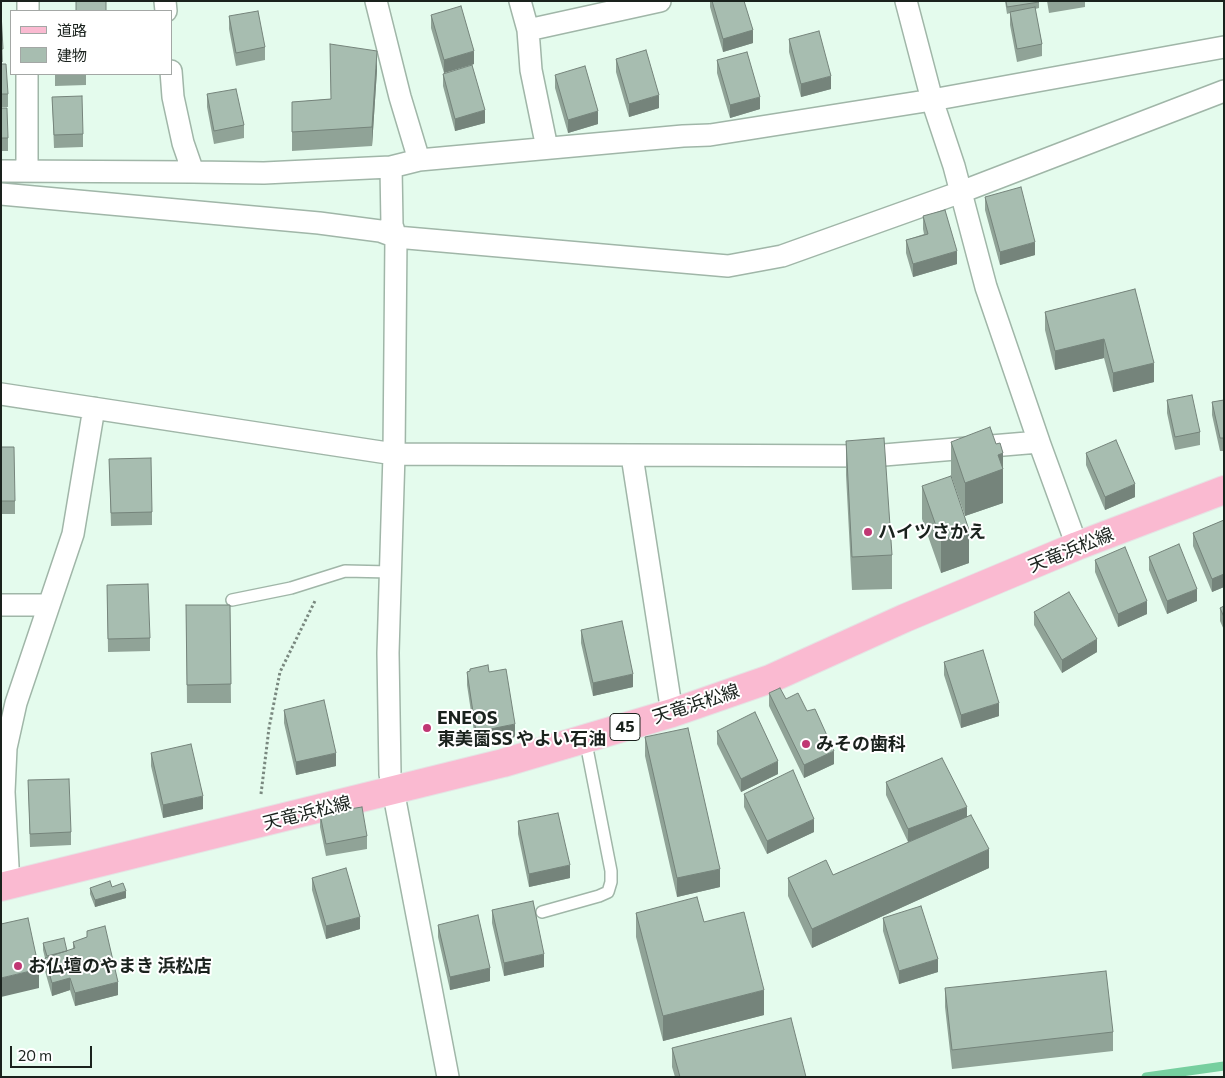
<!DOCTYPE html>
<html>
<head>
<meta charset="utf-8">
<style>
	body { margin:0 }
	#map { position:relative; width:1225px; height:1078px; overflow:hidden; background:#e4fbed; font-family:Commissioner,"Noto Sans JP",sans-serif }
	canvas { display:block }
	.frame { position:absolute; inset:0; border:2px solid #1a221d; pointer-events:none }
	.legend { position:absolute; left:10px; top:10px; width:162px; height:65px; box-sizing:border-box; background:#fff; border:1px solid #a3a7a5; margin:0; padding:6px 9px; list-style:none; font-size:15px; color:#1a221d }
	.legend li { display:flex; align-items:center; gap:10px; height:25px }
	.legend b { width:25px; border:1px solid #a3a7a5 }
	.scale { position:absolute; left:10px; top:1046px; width:82px; height:22px; box-sizing:border-box; border:2px solid #1a221d; border-top:0; padding-left:6px; font-size:15px; line-height:18px; white-space:nowrap; color:#1a221d; -webkit-text-stroke:4px #fff; paint-order:stroke }
</style>
</head>
<body>
<div id="map">
<canvas width="1225" height="1078"></canvas>
<div class="frame"></div>
<ul class="legend">
<li><b style="height:6px;background:#fabad1"></b>道路</li>
<li><b style="height:14px;background:#a7bdb0"></b>建物</li>
</ul>
<div class="scale">20 m</div>
</div>
<script>
const ctx = document.querySelector('canvas').getContext('2d');
ctx.lineJoin = 'round';
function shape(rows) {
  const path = new Path2D();
  for (const r of rows) {
    path.moveTo(r[0], r[1]);
    for (let i = 2; i < r.length; i += 2) path.lineTo(r[i], r[i + 1]);
  }
  return path;
}
function stroke(path, color, width, dash) {
  ctx.strokeStyle = color;
  ctx.lineWidth = width;
  ctx.lineCap = dash ? 'butt' : 'round';
  ctx.setLineDash(dash || []);
  ctx.stroke(path);
}
function paint(path, color) {
  ctx.fillStyle = color;
  ctx.fill(path, 'evenodd');
}
function drawText(font, color, halo, rows, align = 'center') {
  ctx.font = font + ' Commissioner,"Noto Sans JP",sans-serif';
  ctx.lineWidth = 4;
  ctx.setLineDash([]);
  ctx.textBaseline = 'middle';
  ctx.strokeStyle = halo;
  ctx.fillStyle = color;
  for (const [text, x, y, turn = 0] of rows) {
    ctx.save();
    ctx.translate(x, y);
    ctx.rotate((+turn || 0) * Math.PI / 180);
    ctx.textAlign = isNaN(turn) ? turn : align;
    if (halo) ctx.strokeText(text, 0, 0);
    ctx.fillText(text, 0, 0);
    ctx.restore();
  }
}
const stream = shape([
	[1146,1077,1224,1066]
]);
const path = shape([
	[261,794,269,728,280,672,315,601]
]);
const lane = shape([
	[232,600,291,588,345,571,390,572],
	[542,912,599,896,608,892,611,882,611,871,585,738]
]);
const street = shape([
	[28,1,28,11],
	[165,1,166,11],
	[376,1,400,97,419,160],
	[520,1,528,30],
	[906,1,932,100,954,166,986,287,1039,442],
	[547,148,531,70,528,30,660,1],
	[391,167,392,225,396,237,394,454,388,653,390,774,448,1077],
	[1,171,193,172,183,143,173,97,171,71],
	[27,171,27,74],
	[193,172,264,173,369,168,391,167,419,160,683,136,710,135,932,100,1224,47],
	[1,194,319,223,380,231,396,237,728,266,782,256,961,192,1224,91],
	[1,394,394,454,872,456,1039,442,1077,546],
	[632,456,672,713],
	[1,605,48,605],
	[9,885,4,792,6,748,16,703,73,534,94,408]
]);
const primary = shape([
	[1,887,503,763,672,713,770,679,905,618,1077,546,1224,490]
]);
const wall = shape([
	[710,1,744,1,753,43,723,52,710,7],
	[1005,1,1039,1,1039,8,1035,9,1042,44,1042,56,1017,62,1010,25,1010,13,1007,14],
	[1047,1,1085,1,1085,7,1049,13],
	[1,12,3,62,1,62],
	[431,15,474,64,444,73,431,28],
	[229,16,265,47,265,60,236,66,229,29],
	[789,39,831,89,801,97,789,52],
	[330,44,377,70,372,146,292,151,292,102,331,99],
	[616,59,659,108,629,117,616,72],
	[717,60,760,109,730,118,717,73],
	[1,64,8,94,8,107,1,107],
	[55,74,86,74,86,85,55,86],
	[443,74,485,123,455,131,443,86],
	[555,75,598,124,568,133,555,88],
	[207,94,244,125,244,138,214,144,207,107],
	[52,97,83,134,83,147,54,148],
	[1,108,8,138,8,151,1,151],
	[985,197,1035,255,1000,265,985,210],
	[923,216,957,264,913,277,906,253,906,240,924,234,923,229],
	[1135,289,1154,382,1113,392,1104,358,1055,370,1045,330,1045,312],
	[1167,400,1200,432,1200,445,1175,450,1167,413],
	[1224,400,1224,451,1220,451,1212,415,1212,402],
	[846,441,892,555,892,589,852,590,846,475],
	[951,442,996,444,1003,453,1003,503,965,516,951,475],
	[1,447,15,501,15,514,1,514],
	[1086,453,1135,497,1105,510,1086,465],
	[109,459,152,512,152,525,111,526],
	[922,486,969,563,941,573,922,519],
	[1224,520,1224,587,1212,592,1193,546,1193,533],
	[1149,557,1197,601,1167,614,1149,570],
	[1095,560,1147,614,1118,627,1095,572],
	[107,585,150,638,150,651,108,652],
	[186,605,230,605,231,703,187,703],
	[1224,606,1224,630,1220,621,1220,608],
	[1034,612,1097,652,1062,673,1034,625],
	[581,630,633,687,593,696,581,643],
	[944,662,999,716,961,728,944,675],
	[470,669,515,737,476,745,467,685,467,672,470,671],
	[769,693,786,699,834,764,804,778,769,706],
	[284,710,336,766,296,775,284,723],
	[717,731,778,774,741,792,717,744],
	[645,737,720,887,677,897,645,756],
	[151,753,203,809,163,818,151,766],
	[28,780,71,832,71,845,30,847],
	[886,782,967,817,989,868,812,948,788,896,788,878,833,875,921,837,908,842,886,795],
	[744,794,814,832,767,854,744,807],
	[320,814,367,836,367,849,326,856,320,827],
	[518,821,570,878,529,887,518,834],
	[312,878,360,929,326,939,312,890],
	[112,887,126,898,95,907,90,894,90,888],
	[492,910,544,967,504,976,492,923],
	[636,913,704,922,764,1015,663,1041,636,937],
	[883,918,938,972,899,984,883,931],
	[438,925,490,981,450,990,438,937],
	[87,931,118,995,75,1006,70,990,52,996,45,971,45,958,43,950,43,943,67,951,73,949,73,942,87,937],
	[945,988,1113,1032,1113,1051,952,1069,945,1007],
	[672,1048,806,1077,675,1077,672,1067]
]);
const shadedWall = shape([
	[753,30,753,43,723,52,723,39],
	[377,51,377,70,372,146,372,127],
	[474,51,474,64,444,73,444,60],
	[831,76,831,89,801,97,801,84],
	[659,95,659,108,629,117,629,104],
	[760,97,760,109,730,118,730,105],
	[485,110,485,123,455,131,455,119],
	[598,111,598,124,568,133,568,120],
	[1035,242,1035,255,1000,265,1000,252],
	[957,251,957,264,913,277,913,264],
	[1104,339,1104,358,1055,370,1055,351],
	[1154,363,1154,382,1113,392,1113,373],
	[1003,453,1003,503,965,516,965,483,998,455],
	[1135,484,1135,497,1105,510,1105,497],
	[969,530,969,563,941,573,941,540],
	[1224,574,1224,587,1212,592,1212,579],
	[1197,589,1197,601,1167,614,1167,601],
	[1147,601,1147,614,1118,627,1118,614],
	[1097,639,1097,652,1062,673,1062,660],
	[633,674,633,687,593,696,593,683],
	[999,703,999,716,961,728,961,715],
	[515,724,515,737,476,745,476,732],
	[834,751,834,764,804,778,804,765],
	[336,753,336,766,296,775,296,762],
	[778,761,778,774,741,792,741,779],
	[203,796,203,809,163,818,163,805],
	[967,807,967,820,908,842,908,829],
	[814,819,814,832,767,854,767,841],
	[989,849,989,868,812,948,812,929],
	[570,865,570,878,529,887,529,874],
	[720,869,720,887,677,897,677,878],
	[126,891,126,898,95,907,95,900],
	[360,917,360,929,326,939,326,926],
	[544,954,544,967,504,976,504,963],
	[938,959,938,972,899,984,899,971],
	[490,968,490,981,450,990,450,977],
	[39,969,39,988,1,997,1,978],
	[70,978,70,990,52,996,52,983],
	[118,982,118,995,75,1006,75,993],
	[764,990,764,1015,663,1041,663,1016]
]);
const building = shape([
	[76,1,106,1,106,11,76,11,76,1],
	[712,1,744,1,753,30,723,39,712,1],
	[1006,1,1039,1,1039,2,1007,7,1006,1],
	[461,6,474,51,444,60,431,15,461,6],
	[1035,7,1042,44,1017,49,1010,12,1035,7],
	[258,11,265,47,236,53,229,16,258,11],
	[1,12,3,49,1,49,1,12],
	[819,31,831,76,801,84,789,39,819,31],
	[330,44,377,51,372,127,292,132,292,102,331,99,330,44],
	[646,50,659,95,629,104,616,59,646,50],
	[747,52,760,97,730,105,717,60,747,52],
	[1,64,6,64,8,94,1,94,1,64],
	[472,65,485,110,455,119,443,74,472,65],
	[585,66,598,111,568,120,555,75,585,66],
	[236,89,244,125,214,131,207,94,236,89],
	[82,96,83,134,54,135,52,97,82,96],
	[1,108,7,108,8,138,1,138,1,108],
	[1021,187,1035,242,1000,252,985,197,1021,187],
	[945,210,957,251,913,264,906,240,928,234,923,216,945,210],
	[1135,289,1154,363,1113,373,1104,339,1055,351,1045,312,1135,289],
	[1192,395,1200,432,1175,437,1167,400,1192,395],
	[1224,400,1224,438,1220,438,1212,402,1224,400],
	[990,427,996,444,1000,443,1003,453,998,455,1003,469,965,483,951,442,990,427],
	[884,438,892,555,852,557,846,441,884,438],
	[1116,440,1135,484,1105,497,1086,453,1116,440],
	[1,447,14,447,15,501,1,501,1,447],
	[151,458,152,512,111,513,109,459,151,458],
	[951,476,969,530,941,540,922,486,951,476],
	[1224,520,1224,574,1212,579,1193,533,1224,520],
	[1179,544,1197,589,1167,601,1149,557,1179,544],
	[1125,547,1147,601,1118,614,1095,560,1125,547],
	[148,584,150,638,108,639,107,585,148,584],
	[1069,592,1097,639,1062,660,1034,612,1069,592],
	[186,605,230,605,231,684,187,685,186,605],
	[1224,606,1224,617,1220,608,1224,606],
	[622,621,633,674,593,683,581,630,622,621],
	[983,650,999,703,961,715,944,662,983,650],
	[488,665,489,672,506,669,515,724,476,732,467,672,470,671,470,669,488,665],
	[780,688,786,699,798,693,807,711,815,709,834,751,804,765,769,693,780,688],
	[324,700,336,753,296,762,284,710,324,700],
	[755,712,778,761,741,779,717,731,755,712],
	[688,728,720,869,677,878,645,737,688,728],
	[191,744,203,796,163,805,151,753,191,744],
	[942,758,967,807,908,829,886,782,942,758],
	[793,770,814,819,767,841,744,794,793,770],
	[69,779,71,832,30,834,28,780,69,779],
	[362,807,367,836,326,844,320,814,362,807],
	[558,813,570,865,529,874,518,821,558,813],
	[971,815,989,849,812,929,788,878,826,860,833,875,971,815],
	[346,868,360,917,326,926,312,878,346,868],
	[110,881,112,887,123,883,126,891,95,900,90,888,110,881],
	[697,897,704,922,744,912,764,990,663,1016,636,913,697,897],
	[533,901,544,954,504,963,492,910,533,901],
	[921,906,938,959,899,971,883,918,921,906],
	[478,915,490,968,450,977,438,925,478,915],
	[28,918,39,969,1,978,1,924,28,918],
	[105,926,118,982,75,993,70,978,52,983,45,958,75,948,73,942,87,937,87,931,105,926],
	[64,938,67,951,47,956,43,943,64,938],
	[1106,971,1113,1032,952,1050,945,988,1106,971],
	[791,1018,806,1077,680,1077,672,1048,791,1018]
]);
const markers = [
	[868,532,5,"#c03773"],
	[427,728,5,"#c03773"],
	[806,744,5,"#c03773"],
	[18,966,5,"#c03773"]
];
const shields = [
	[625,727,30]
];
const shieldNames = [
	["45",625,727]
];
const poiNames = [
	["ハイツさかえ",878,532],
	["ENEOS",437,718],
	["東美薗SS やよい石油",437,739],
	["みその歯科",816,744],
	["お仏壇のやまき 浜松店",28,966]
];
const streetNames = [
	["天竜浜松線",1071,550,-22],
	["天竜浜松線",696,704,-18],
	["天竜浜松線",307,813,-14]
];
stroke(stream, '#76cf9f', 9);
stroke(lane, '#a0b6a8', 14);
stroke(street, '#a0b6a8', 24);
stroke(primary, '#e4e4e4', 30);
stroke(path, '#79887f', 3, [2.5, 2.5]);
stroke(lane, '#fff', 11);
stroke(street, '#fff', 21);
stroke(primary, '#fabad1', 28);
paint(wall, '#90a397');
paint(shadedWall, '#75847b');
paint(building, '#a7bdb0');
stroke(building, '#75847b', 1);
for (const [x, y, r, color] of markers) {
  const dot = new Path2D();
  dot.arc(x, y, r, 0, 2 * Math.PI);
  ctx.fillStyle = color;
  ctx.fill(dot);
  stroke(dot, '#fff', 2);
}
for (const [x, y, w] of shields) {
  const box = new Path2D();
  box.roundRect(x - w / 2, y - 13.5, w, 27, 4);
  ctx.fillStyle = '#fff';
  ctx.fill(box);
  stroke(box, '#1a221d', 1);
}
drawText('bold 16px', '#1a221d', null, shieldNames);
drawText('bold 18px', '#1a221d', '#fff', poiNames, 'left');
drawText('18px', '#1a221d', '#fff', streetNames);
</script>
</body>
</html>
